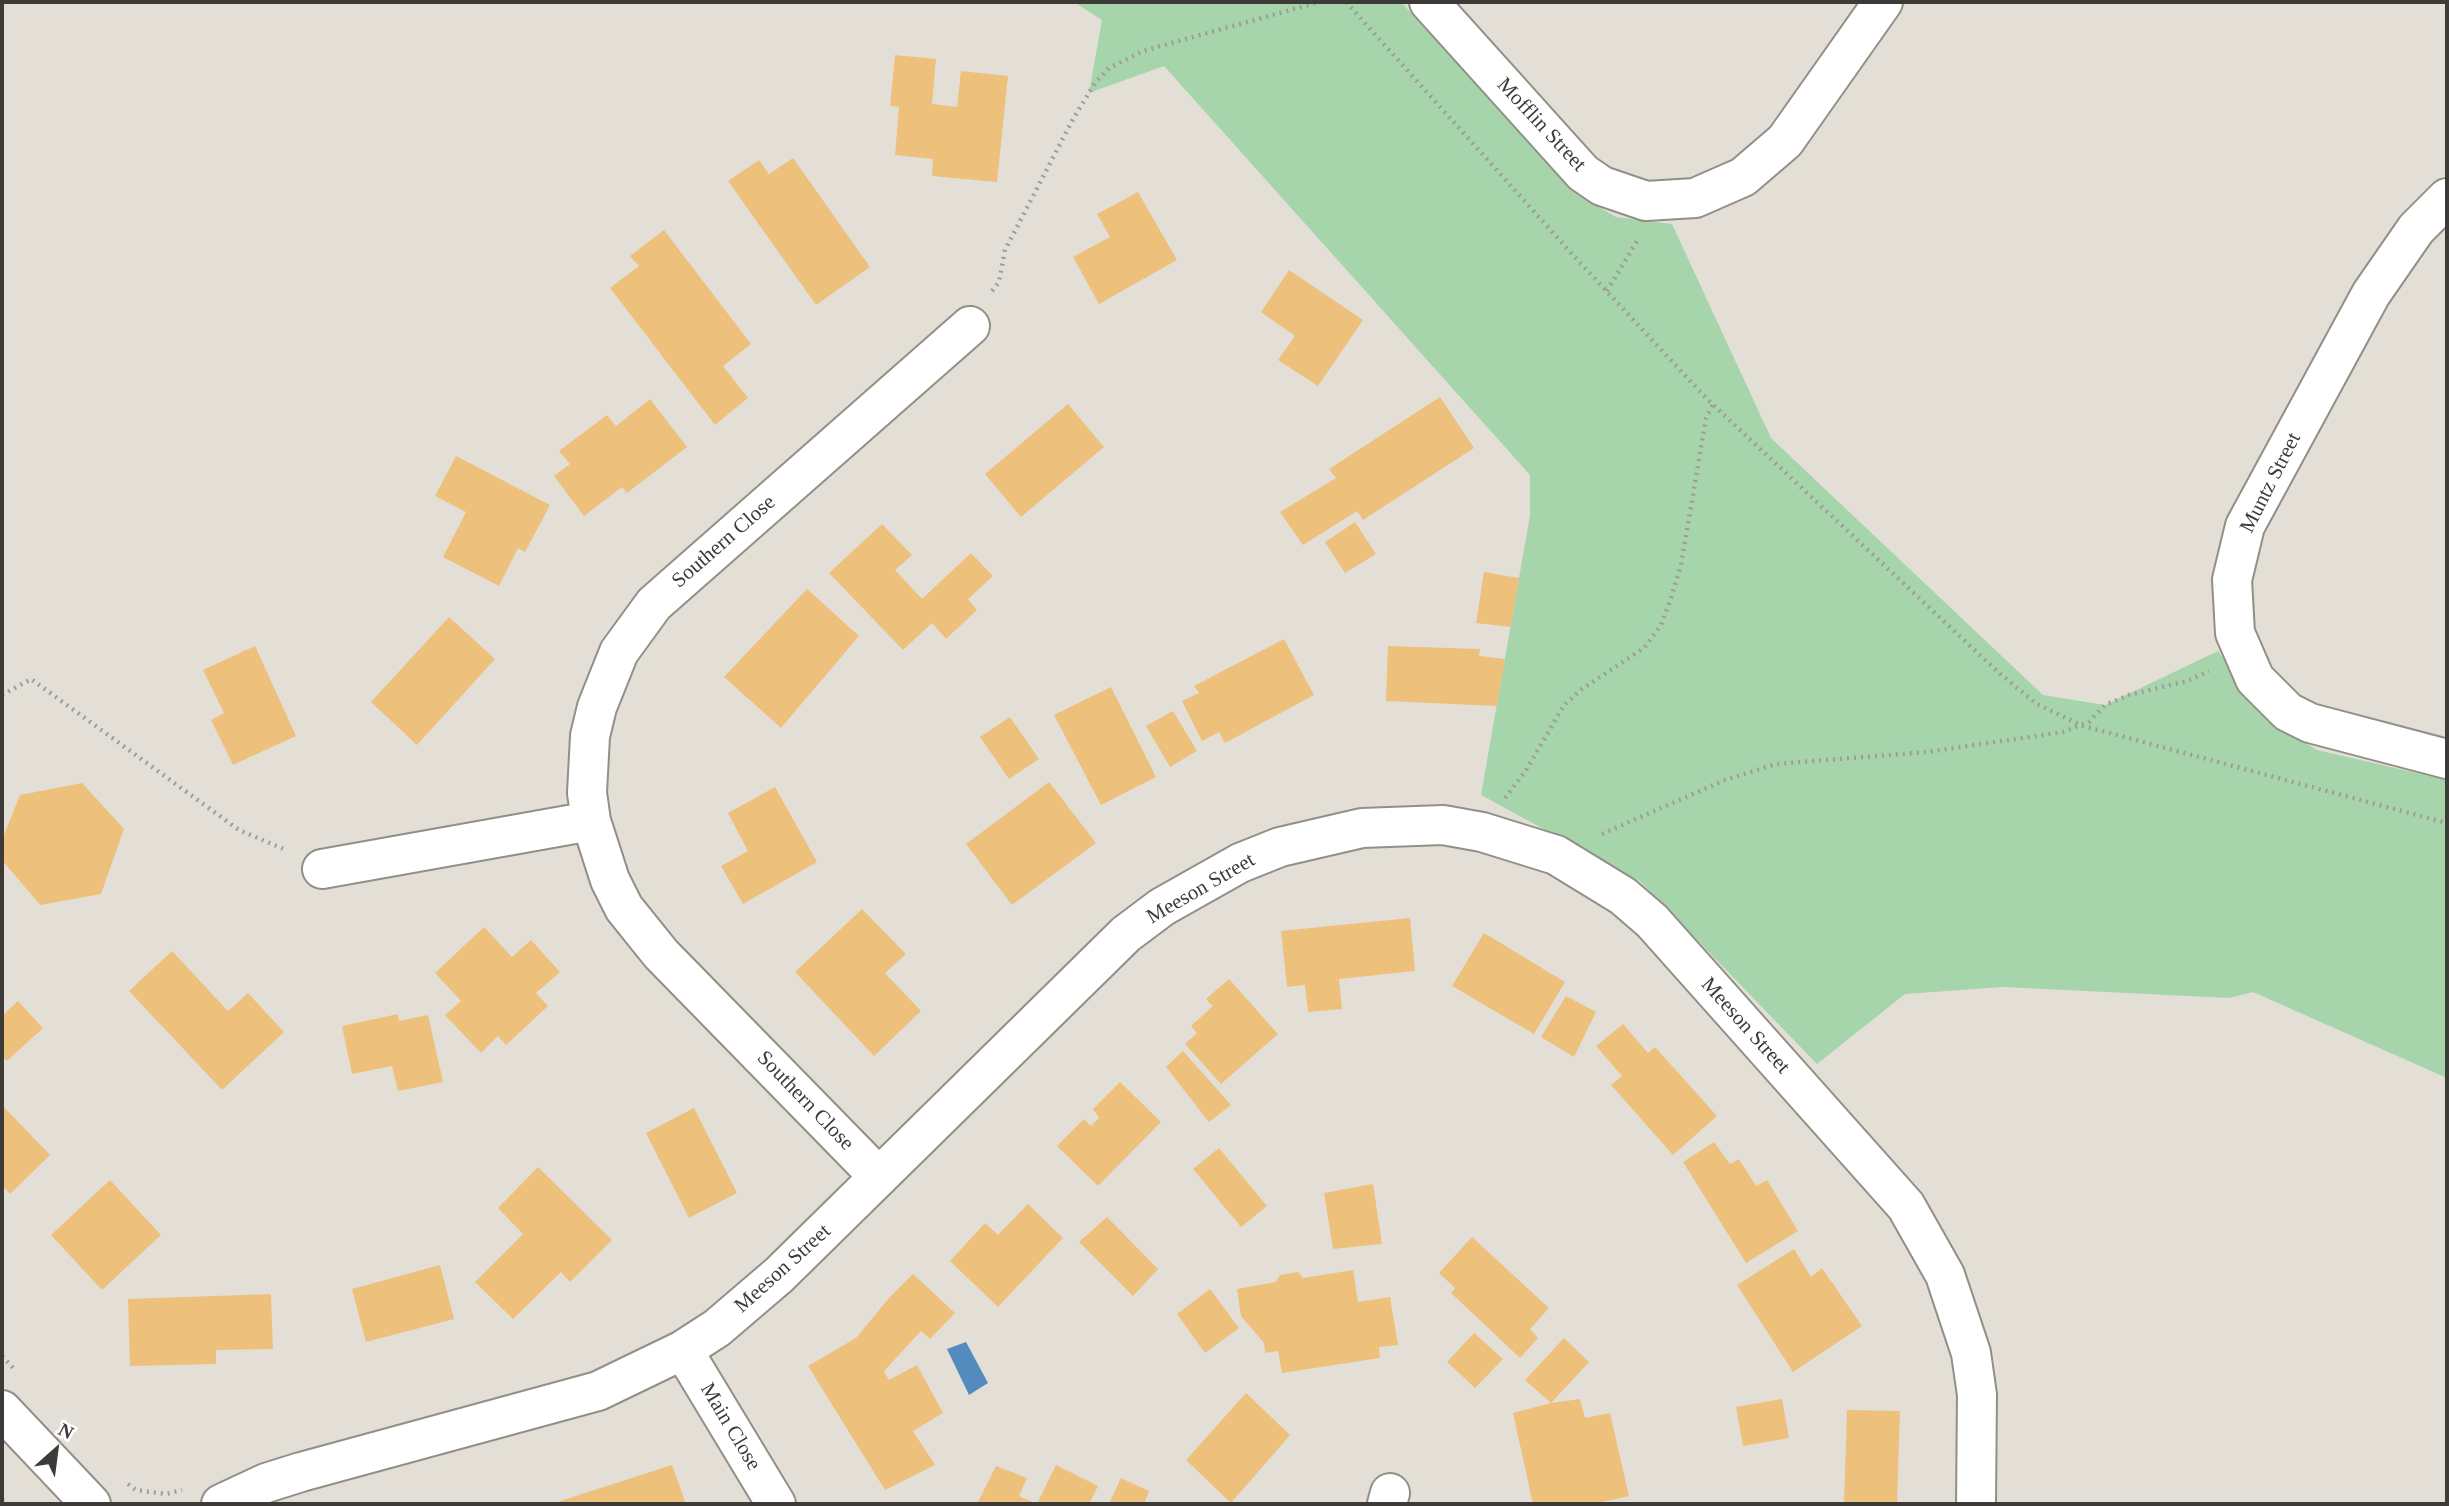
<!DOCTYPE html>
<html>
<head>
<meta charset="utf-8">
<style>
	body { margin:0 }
	#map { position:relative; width:2449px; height:1506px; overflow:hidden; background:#e3dfd7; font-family:"Times New Roman",serif }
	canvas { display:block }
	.frame { position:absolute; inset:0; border:4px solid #3c3b38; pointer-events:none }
	.north { position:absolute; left:21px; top:1415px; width:70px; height:70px; -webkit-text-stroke:5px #fff; paint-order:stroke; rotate:28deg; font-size:19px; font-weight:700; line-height:28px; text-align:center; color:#3c3b38 }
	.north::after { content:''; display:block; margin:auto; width:24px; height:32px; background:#3c3b38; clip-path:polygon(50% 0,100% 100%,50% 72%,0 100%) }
</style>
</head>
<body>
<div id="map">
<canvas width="2449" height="1506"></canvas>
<div class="frame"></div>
<div class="north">N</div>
</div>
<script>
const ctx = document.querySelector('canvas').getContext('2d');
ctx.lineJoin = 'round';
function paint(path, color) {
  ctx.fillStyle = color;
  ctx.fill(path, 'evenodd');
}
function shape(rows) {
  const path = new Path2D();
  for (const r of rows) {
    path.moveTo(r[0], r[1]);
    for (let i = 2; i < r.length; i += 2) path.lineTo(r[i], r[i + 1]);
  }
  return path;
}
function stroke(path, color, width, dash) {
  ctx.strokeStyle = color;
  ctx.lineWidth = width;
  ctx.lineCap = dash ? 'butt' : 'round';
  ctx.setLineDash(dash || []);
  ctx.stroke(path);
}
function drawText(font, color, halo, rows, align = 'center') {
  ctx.font = font + ' "Times New Roman",serif';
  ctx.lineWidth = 5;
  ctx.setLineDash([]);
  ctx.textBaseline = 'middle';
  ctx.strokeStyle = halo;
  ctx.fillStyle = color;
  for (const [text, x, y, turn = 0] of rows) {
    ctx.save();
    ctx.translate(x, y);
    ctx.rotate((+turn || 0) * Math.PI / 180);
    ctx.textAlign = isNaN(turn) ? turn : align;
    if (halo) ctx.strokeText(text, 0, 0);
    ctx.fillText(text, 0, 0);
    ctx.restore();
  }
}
const green = shape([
	[1074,2,1401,2,1578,195,1616,217,1672,224,1771,438,2043,695,2105,705,2218,651,2268,720,2317,750,2447,780,2447,1078,2253,992,2229,998,2003,987,1905,994,1817,1064,1641,882,1481,795,1530,515,1530,475,1164,66,1089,93,1102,20]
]);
const water = shape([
	[966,1342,988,1383,969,1395,947,1349]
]);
const building = shape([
	[895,55,936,59,932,104,957,107,961,71,1008,76,997,182,932,176,933,159,895,155,899,107,890,106],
	[793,158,870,267,816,305,728,181,759,160,769,174],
	[1138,192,1177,260,1099,304,1073,257,1110,237,1097,214],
	[664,230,751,344,723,366,748,398,715,425,610,288,639,266,630,256],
	[1289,270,1363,320,1318,386,1278,360,1295,336,1261,312],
	[1440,397,1474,448,1363,520,1357,511,1303,545,1280,512,1336,478,1329,469],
	[650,399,687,447,627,493,622,487,584,516,554,476,570,464,559,451,607,415,616,426],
	[1068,404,1104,447,1021,517,985,474],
	[456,456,550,505,525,552,518,548,499,586,443,557,466,512,435,496],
	[1355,522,1376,554,1345,573,1325,542],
	[882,524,912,555,895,570,922,599,971,553,993,576,968,599,977,610,946,639,932,623,903,650,829,573],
	[1484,572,1519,578,1511,627,1476,623],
	[807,589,859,636,781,728,724,677],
	[449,617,495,659,417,745,371,702],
	[1284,639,1314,695,1225,743,1219,732,1202,741,1182,701,1199,693,1194,686],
	[255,646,296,736,233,765,211,720,224,713,203,670],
	[1388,646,1480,649,1479,656,1505,659,1497,706,1386,701],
	[1111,687,1156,777,1101,805,1054,715],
	[1173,711,1197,751,1170,767,1146,726],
	[1010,717,1039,759,1009,779,980,737],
	[1049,782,1096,843,1012,905,966,844],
	[82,783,124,829,101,894,40,905,2,860,2,840,20,795],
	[775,787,817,862,743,904,721,866,748,851,728,813],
	[862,909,906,954,885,973,921,1011,874,1056,795,972],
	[1410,918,1415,971,1339,979,1342,1009,1308,1012,1305,985,1287,987,1281,931],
	[484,927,512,957,531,940,560,972,536,993,548,1006,506,1045,498,1036,481,1053,445,1015,461,1001,435,973],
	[1484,933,1565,982,1534,1034,1452,986],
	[172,951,228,1011,248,993,284,1032,222,1090,129,991],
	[1229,979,1278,1034,1221,1084,1185,1044,1197,1033,1191,1026,1213,1006,1206,999],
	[1566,996,1596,1012,1574,1057,1541,1037],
	[18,1001,43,1028,7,1061,2,1056,2,1016],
	[398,1014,399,1021,428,1015,443,1082,398,1091,392,1066,352,1074,342,1026],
	[1623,1024,1648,1053,1655,1047,1717,1116,1673,1155,1611,1085,1622,1076,1596,1046],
	[1183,1051,1231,1105,1209,1122,1166,1067],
	[1120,1082,1161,1122,1098,1186,1057,1146,1084,1119,1091,1126,1099,1118,1093,1109],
	[2,1105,50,1155,10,1194,2,1185],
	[694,1108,737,1193,689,1218,646,1133],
	[1714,1142,1730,1164,1739,1159,1756,1186,1767,1180,1798,1231,1746,1263,1683,1162],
	[1219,1148,1267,1206,1241,1227,1193,1169],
	[538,1167,612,1240,570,1282,561,1272,513,1319,475,1282,523,1234,498,1208],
	[110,1180,161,1235,102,1290,51,1235],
	[1373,1184,1382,1244,1333,1249,1324,1193],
	[1028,1204,1063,1238,998,1307,950,1261,985,1223,998,1235],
	[1107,1217,1158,1269,1133,1296,1079,1242],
	[1472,1237,1549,1308,1530,1329,1538,1338,1520,1358,1451,1293,1455,1288,1439,1273],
	[1794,1249,1811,1277,1822,1268,1862,1326,1793,1372,1737,1285],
	[440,1265,454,1319,366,1342,352,1289],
	[1353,1270,1358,1302,1390,1297,1398,1345,1379,1347,1380,1358,1282,1373,1278,1351,1265,1353,1264,1343,1241,1316,1237,1289,1276,1282,1280,1275,1298,1272,1303,1278],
	[913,1274,955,1313,930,1339,921,1331,884,1371,889,1380,917,1365,943,1413,913,1431,935,1465,885,1490,808,1366,856,1338,889,1298],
	[1210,1289,1239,1328,1205,1353,1177,1314],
	[271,1294,273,1349,216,1350,216,1364,130,1366,128,1299],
	[1474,1333,1503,1359,1475,1388,1447,1362],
	[1564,1338,1589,1362,1551,1403,1580,1399,1585,1418,1610,1413,1629,1496,1593,1504,1533,1504,1513,1413,1551,1403,1525,1380],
	[1246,1393,1290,1435,1231,1503,1186,1460],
	[1782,1399,1789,1438,1743,1446,1736,1407],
	[1847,1410,1900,1411,1897,1504,1844,1504],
	[672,1465,686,1504,551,1504],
	[1056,1465,1098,1486,1089,1504,1037,1504],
	[996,1466,1027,1478,1019,1496,1037,1504,977,1504],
	[1121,1478,1149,1491,1144,1504,1109,1504]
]);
const path = shape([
	[1346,2,1572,254,1707,399,1999,673,2037,704,2083,726,2447,823],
	[992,291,999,282,1005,250,1073,119,1095,83,1109,68,1143,51,1319,2],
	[1607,291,1637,241],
	[2,695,31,679,239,830,286,850],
	[1505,798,1525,772,1564,705,1582,689,1644,648,1661,625,1671,598,1681,565,1706,418,1713,405],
	[1602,834,1725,780,1776,764,1927,752,2063,732,2089,722,2105,705,2129,695,2187,681,2209,671],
	[2,1356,16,1371],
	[128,1484,136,1490,166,1494,182,1490],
	[2,1499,6,1504]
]);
const minor = shape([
	[1429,2,1583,173,1602,186,1646,201,1695,198,1743,177,1785,141,1883,2],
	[2447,198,2416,229,2371,294,2245,526,2232,580,2235,633,2255,679,2288,712,2310,723,2447,759],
	[322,869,591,821],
	[879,1177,661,954,624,908,610,880,591,821,587,793,590,736,597,707,619,652,654,604,970,326],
	[683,1350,776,1504],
	[221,1504,266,1483,301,1472,598,1391,683,1350,717,1328,779,1275,1126,934,1162,907,1240,863,1280,847,1362,828,1443,825,1482,832,1556,855,1623,896,1652,921,1906,1206,1945,1275,1971,1353,1977,1395,1976,1504],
	[1387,1504,1390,1493]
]);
const tertiary = shape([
	[2,1410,91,1504]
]);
const streetNames = [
	["Mofflin Street",1541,125,47],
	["Muntz Street",2271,483,-63],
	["Southern Close",724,542,-41],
	["Meeson Street",1201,889,-30],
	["Meeson Street",1745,1026,48],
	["Southern Close",805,1101,46],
	["Meeson Street",783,1269,-42],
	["Main Close",730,1427,59]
];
paint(green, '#a7d5ab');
paint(water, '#538bbf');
paint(building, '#edc07c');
stroke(minor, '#928f87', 42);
stroke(tertiary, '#928f87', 42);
stroke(path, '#9f9d97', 4.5, [2, 5]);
stroke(minor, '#fff', 38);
stroke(tertiary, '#fff', 38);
drawText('21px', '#3c3b38', '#fff', streetNames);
</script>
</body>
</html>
